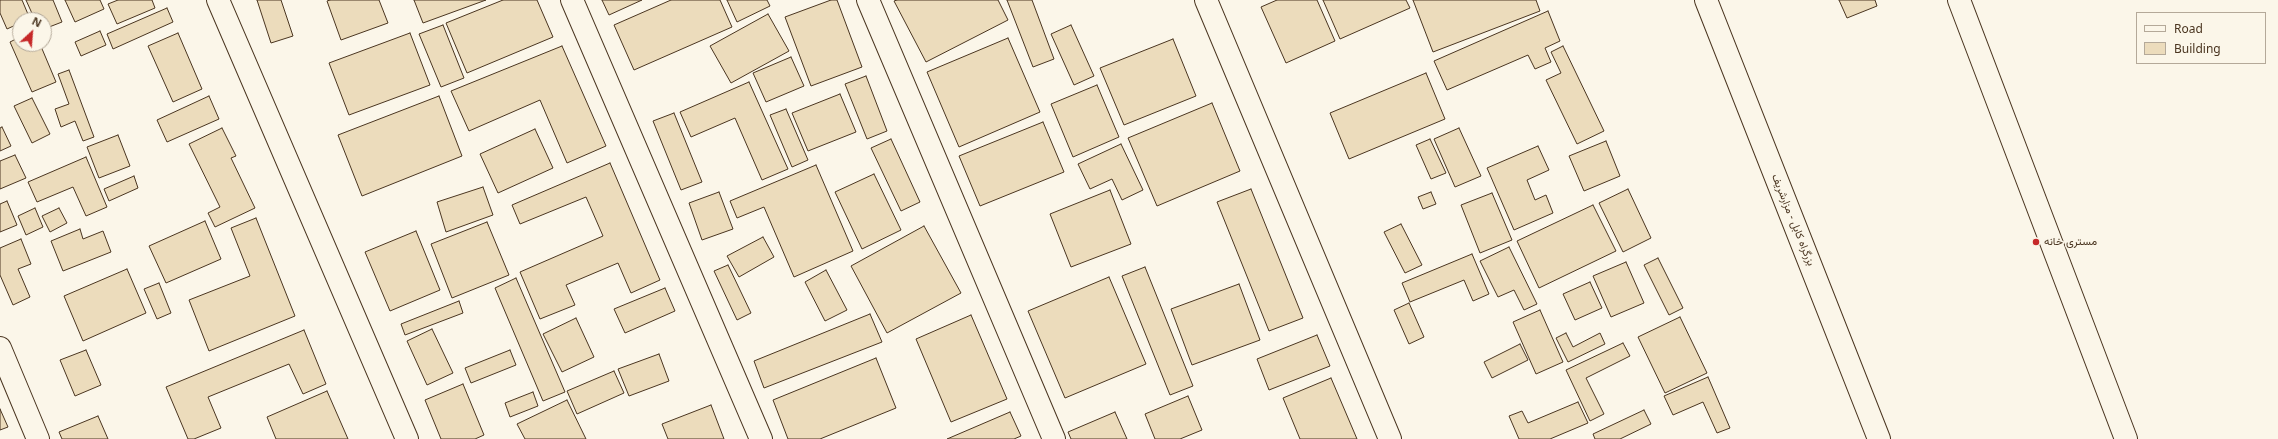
<!DOCTYPE html>
<html>
<head>
<meta charset="utf-8">
<style>
	body { margin:0 }
	#map { position:relative; width:2278px; height:439px; overflow:hidden; background:#fbf6e9; font-family:"Noto Sans",sans-serif }
	canvas { display:block }
	.legend { position:absolute; left:2136px; top:12px; width:130px; height:52px; box-sizing:border-box; background:#fbf6e9; border:1px solid #b4a999; margin:0; padding:5px 7px; list-style:none; font-size:12px; color:#4a3520 }
	.legend li { display:flex; align-items:center; gap:8px; height:20px }
	.legend b { width:20px; border:1px solid #b4a999 }
	.north { position:absolute; left:12px; top:12px; width:40px; height:40px; box-sizing:border-box; background:#fbf6e9; border:1px solid #b4a999; border-radius:50%; rotate:26deg; font-size:11px; font-weight:700; line-height:16px; text-align:center; color:#4a3520 }
	.north::after { content:''; display:block; margin:auto; width:14px; height:18px; background:#c62828; clip-path:polygon(50% 0,100% 100%,50% 72%,0 100%) }
</style>
</head>
<body>
<div id="map">
<canvas width="2278" height="439"></canvas>
<ul class="legend">
<li><b style="height:5px;background:#fbf6e9"></b>Road</li>
<li><b style="height:11px;background:#ecdcbc"></b>Building</li>
</ul>
<div class="north">N</div>
</div>
<script>
const ctx = document.querySelector('canvas').getContext('2d');
ctx.lineJoin = 'round';
function paint(path, color) {
  ctx.fillStyle = color;
  ctx.fill(path, 'evenodd');
}
function shape(rows) {
  const path = new Path2D();
  for (const r of rows) {
    path.moveTo(r[0], r[1]);
    for (let i = 2; i < r.length; i += 2) path.lineTo(r[i], r[i + 1]);
  }
  return path;
}
function stroke(path, color, width, dash) {
  ctx.strokeStyle = color;
  ctx.lineWidth = width;
  ctx.lineCap = dash ? 'butt' : 'round';
  ctx.setLineDash(dash || []);
  ctx.stroke(path);
}
function drawText(font, color, halo, rows, align = 'center') {
  ctx.font = font + ' "Noto Sans",Vazirmatn,sans-serif';
  ctx.lineWidth = 3;
  ctx.setLineDash([]);
  ctx.textBaseline = 'middle';
  ctx.strokeStyle = halo;
  ctx.fillStyle = color;
  for (const [text, x, y, turn = 0] of rows) {
    ctx.save();
    ctx.translate(x, y);
    ctx.rotate((+turn || 0) * Math.PI / 180);
    ctx.textAlign = isNaN(turn) ? turn : align;
    if (halo) ctx.strokeText(text, 0, 0);
    ctx.fillText(text, 0, 0);
    ctx.restore();
  }
}
const building = shape([
	[0,0,22,0,30,19,20,20,20,23,7,29,0,13,0,0],
	[26,0,53,0,62,22,44,29,44,20,35,20,26,0],
	[65,0,100,0,104,9,75,22,65,0],
	[118,0,152,0,155,8,117,24,108,4,118,0],
	[257,0,281,0,293,36,271,43,257,0],
	[330,0,379,0,388,23,341,40,327,1,330,0],
	[414,0,486,0,423,23,414,0],
	[503,0,537,0,553,37,467,73,446,23,503,0],
	[602,0,642,0,609,15,602,0],
	[671,0,720,0,732,27,634,70,614,25,671,0],
	[727,0,767,0,770,6,737,22,727,0],
	[831,0,837,0,862,67,811,86,785,17,831,0],
	[897,0,998,0,1008,20,926,62,894,1,897,0],
	[1007,0,1032,0,1054,59,1033,67,1007,0],
	[1277,0,1317,0,1335,41,1286,63,1261,7,1277,0],
	[1323,0,1406,0,1410,8,1340,39,1323,0],
	[1413,0,1536,0,1540,11,1433,52,1413,0],
	[1839,0,1875,0,1877,6,1847,18,1839,0],
	[167,8,173,22,113,49,107,34,167,8],
	[1548,11,1560,41,1545,48,1551,62,1535,69,1528,55,1447,90,1434,61,1548,11],
	[768,14,789,51,731,83,710,46,768,14],
	[443,25,464,78,441,87,419,34,443,25],
	[1071,25,1094,76,1074,85,1051,34,1071,25],
	[100,31,106,45,81,56,75,42,100,31],
	[178,33,202,89,173,102,148,46,178,33],
	[410,33,430,85,349,115,329,63,410,33],
	[20,37,20,44,40,44,56,82,32,92,10,42,20,37],
	[1008,38,1040,112,959,147,927,72,1008,38],
	[1173,39,1196,96,1124,125,1100,68,1173,39],
	[562,46,606,146,567,163,540,100,469,131,451,91,562,46],
	[1563,46,1604,131,1577,144,1546,80,1561,73,1551,52,1563,46],
	[791,57,804,86,766,102,753,73,791,57],
	[69,70,94,137,83,141,75,121,61,127,55,109,69,104,58,74,69,70],
	[1426,73,1445,119,1349,159,1330,113,1426,73],
	[866,76,887,131,867,139,845,84,866,76],
	[749,82,788,169,762,180,735,118,691,137,680,112,749,82],
	[1097,85,1119,137,1073,157,1051,104,1097,85],
	[840,94,856,132,808,151,792,113,840,94],
	[209,96,219,119,167,142,157,120,209,96],
	[439,96,462,156,362,196,338,135,439,96],
	[32,98,50,134,32,143,14,106,32,98],
	[1212,103,1240,171,1157,206,1128,138,1212,103],
	[786,109,808,160,792,167,770,115,786,109],
	[674,113,702,182,681,190,653,121,674,113],
	[1043,122,1064,172,980,206,959,156,1043,122],
	[2,127,11,146,0,151,0,128,2,127],
	[222,128,236,156,231,158,255,208,215,227,208,213,220,207,189,144,222,128],
	[1459,128,1481,176,1455,187,1434,139,1459,128],
	[535,129,553,168,498,193,480,154,535,129],
	[118,135,130,166,99,178,87,147,118,135],
	[891,139,920,202,901,211,871,148,891,139],
	[1430,139,1446,173,1431,179,1416,145,1430,139],
	[1606,141,1620,176,1584,191,1569,156,1606,141],
	[1121,144,1143,190,1122,200,1112,179,1090,189,1078,164,1121,144],
	[1538,146,1549,170,1527,180,1535,200,1546,195,1553,213,1514,230,1487,168,1538,146],
	[15,155,26,178,0,189,0,161,15,155],
	[86,157,107,207,86,216,73,187,37,202,28,182,86,157],
	[610,163,660,280,631,293,618,263,566,285,575,305,540,319,520,272,603,236,586,197,520,224,512,205,610,163],
	[816,165,853,251,794,277,764,207,737,218,730,201,816,165],
	[874,174,901,230,862,249,835,192,874,174],
	[134,176,138,188,109,201,104,189,134,176],
	[483,187,493,215,446,232,437,202,483,187],
	[1251,189,1303,318,1269,331,1217,202,1251,189],
	[1628,189,1651,238,1623,252,1599,203,1628,189],
	[1110,190,1131,244,1071,267,1050,214,1110,190],
	[719,192,733,229,702,240,689,203,719,192],
	[1431,192,1436,204,1423,209,1418,197,1431,192],
	[1492,193,1512,240,1480,253,1461,205,1492,193],
	[7,201,17,225,0,232,0,204,7,201],
	[1593,205,1616,251,1539,288,1517,241,1593,205],
	[35,208,43,227,26,235,18,216,35,208],
	[59,208,67,223,50,232,42,216,59,208],
	[256,218,295,316,209,351,189,300,250,276,231,228,256,218],
	[205,221,221,259,166,283,149,246,205,221],
	[487,222,509,275,452,298,431,244,487,222],
	[1401,224,1422,265,1405,273,1384,232,1401,224],
	[924,226,961,293,887,333,851,266,924,226],
	[80,229,83,239,103,231,111,252,63,271,51,241,80,229],
	[416,231,440,290,390,311,365,252,416,231],
	[763,237,774,257,739,277,727,256,763,237],
	[21,239,31,264,18,269,30,297,13,305,0,275,0,248,21,239],
	[1509,247,1537,304,1524,310,1514,290,1498,297,1480,261,1509,247],
	[1472,254,1489,294,1473,301,1464,280,1410,302,1402,283,1472,254],
	[1658,258,1683,308,1669,315,1644,265,1658,258],
	[1626,262,1644,303,1611,317,1593,276,1626,262],
	[728,265,751,313,737,320,714,271,728,265],
	[1145,267,1193,386,1170,395,1122,276,1145,267],
	[127,269,146,313,83,341,64,296,127,269],
	[826,270,847,310,825,321,805,282,826,270],
	[1109,277,1146,364,1065,398,1028,311,1109,277],
	[516,278,565,392,543,401,495,288,516,278],
	[1590,282,1602,308,1575,320,1563,294,1590,282],
	[159,283,171,313,157,319,144,289,159,283],
	[1239,284,1260,340,1192,365,1171,309,1239,284],
	[665,288,675,311,625,333,614,309,665,288],
	[459,301,463,313,405,335,401,324,459,301],
	[1409,303,1424,337,1409,344,1394,310,1409,303],
	[1540,310,1563,362,1536,374,1513,322,1540,310],
	[870,314,882,342,764,388,754,361,870,314],
	[971,315,1007,399,951,422,916,339,971,315],
	[1680,317,1707,373,1665,393,1638,337,1680,317],
	[576,318,594,357,562,372,543,334,576,318],
	[432,329,453,373,427,385,407,341,432,329],
	[304,330,326,384,303,394,289,364,208,397,221,428,194,439,188,439,166,387,304,330],
	[1566,333,1573,347,1600,333,1605,344,1568,362,1556,338,1566,333],
	[1317,335,1330,366,1269,390,1257,359,1317,335],
	[1623,343,1630,356,1586,378,1604,414,1590,421,1566,370,1623,343],
	[1520,344,1528,360,1492,378,1484,362,1520,344],
	[86,350,101,385,75,396,60,360,86,350],
	[510,350,516,365,471,383,465,368,510,350],
	[659,354,669,381,629,396,618,369,659,354],
	[876,358,896,408,820,439,788,439,773,400,876,358],
	[614,371,624,393,577,414,567,391,614,371],
	[1708,377,1730,428,1717,433,1703,402,1673,415,1664,396,1708,377],
	[1331,378,1357,439,1300,439,1283,398,1331,378],
	[463,384,484,435,475,439,441,439,425,400,463,384],
	[327,391,348,439,276,439,267,417,327,391],
	[533,392,538,406,510,417,505,403,533,392],
	[1188,396,1202,430,1180,439,1155,439,1145,414,1188,396],
	[567,400,586,439,525,439,517,424,567,400],
	[1578,402,1588,423,1550,439,1519,439,1509,416,1522,411,1528,423,1578,402],
	[711,405,724,439,668,439,662,424,711,405],
	[0,409,8,427,0,430,0,409],
	[1644,410,1651,424,1620,439,1595,439,1593,434,1644,410],
	[1010,412,1021,436,1014,439,947,439,1010,412],
	[1115,412,1127,439,1071,439,1068,432,1115,412],
	[98,416,108,439,62,439,59,432,98,416]
]);
const street = shape([
	[572,0,761,439],
	[868,0,1054,439],
	[1206,0,1390,439],
	[1959,0,2126,439],
	[0,348,38,439]
]);
const secondary = shape([
	[218,0,407,439]
]);
const highway = shape([
	[1706,0,1879,439]
]);
const markers = [
	[2036,242,4,"#c62828"]
];
const streetNames = [
	["بزرگراه کابل - مزارشریف",1793,220,68]
];
const poiNames = [
	["مستری خانه",2044,242]
];
paint(building, '#ecdcbc');
stroke(building, '#4a3520', 1);
stroke(street, '#4a3520', 24);
stroke(secondary, '#4a3520', 24);
stroke(highway, '#4a3520', 24);
stroke(street, '#fbf6e9', 22);
stroke(secondary, '#fbf6e9', 22);
stroke(highway, '#fbf6e9', 22);
for (const [x, y, r, color] of markers) {
  const dot = new Path2D();
  dot.arc(x, y, r, 0, 2 * Math.PI);
  ctx.fillStyle = color;
  ctx.fill(dot);
  stroke(dot, '#fbf6e9', 1.5);
}
drawText('11px', '#4a3520', '#fbf6e9', streetNames);
drawText('11px', '#4a3520', '#fbf6e9', poiNames, 'left');
</script>
</body>
</html>
